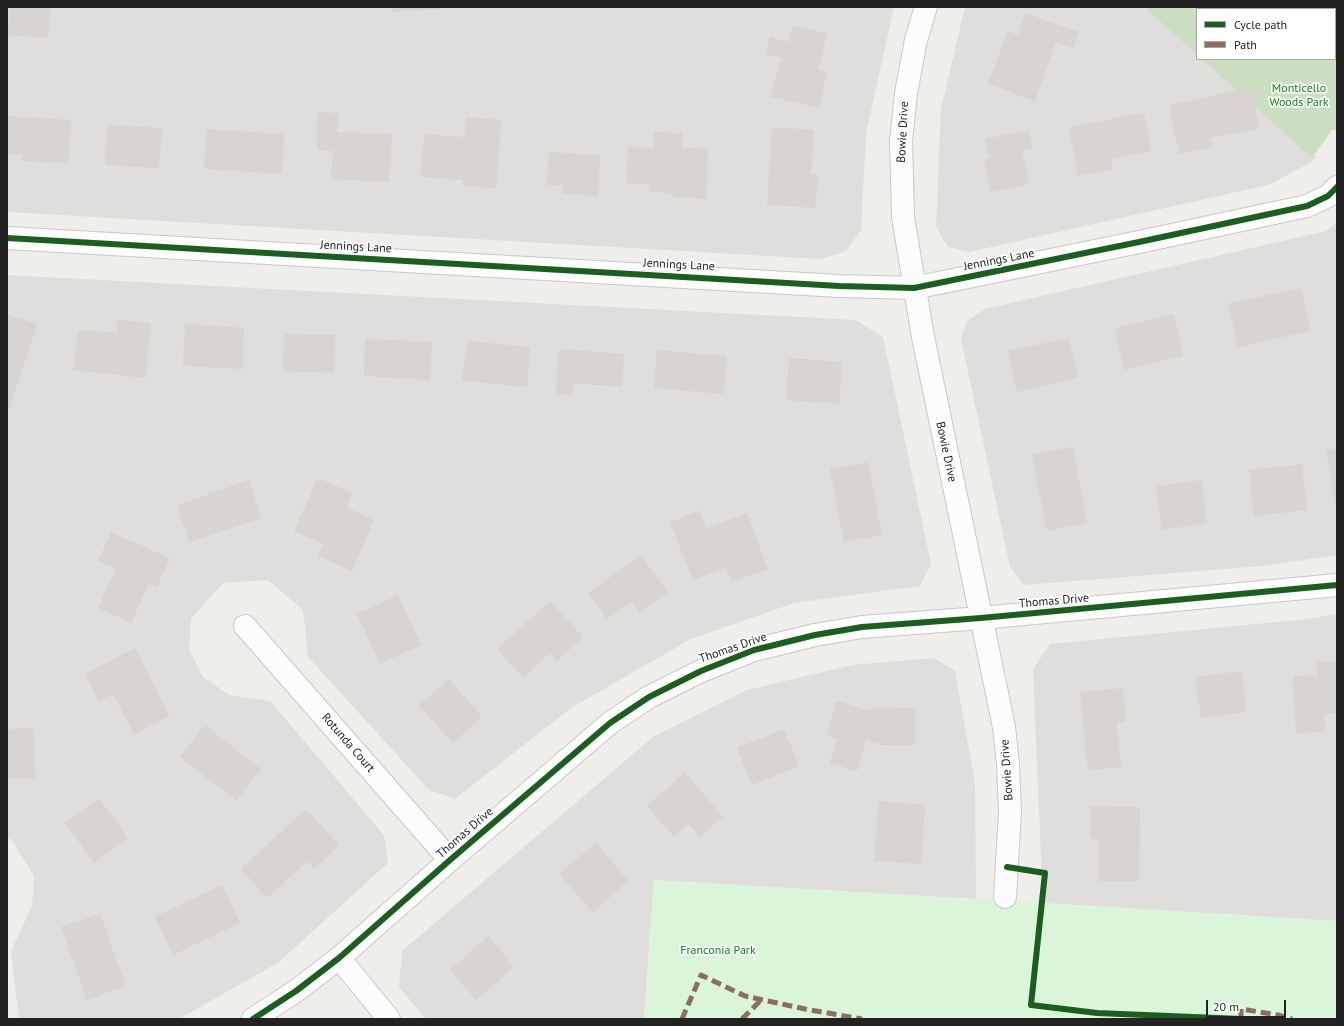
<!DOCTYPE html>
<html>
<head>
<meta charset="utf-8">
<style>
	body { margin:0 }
	#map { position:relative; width:1344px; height:1026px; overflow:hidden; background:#f0eeeb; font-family:"PT Sans",sans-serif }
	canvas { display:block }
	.frame { position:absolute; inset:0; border:8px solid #222; pointer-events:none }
	.legend { position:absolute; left:1196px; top:8px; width:140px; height:52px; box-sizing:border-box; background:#fff; border:1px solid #a7a7a7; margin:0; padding:5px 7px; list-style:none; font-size:12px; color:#222 }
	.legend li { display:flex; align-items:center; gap:8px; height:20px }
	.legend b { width:20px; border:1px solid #a7a7a7 }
	.scale { position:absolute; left:1206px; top:1000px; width:80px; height:18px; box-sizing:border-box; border:2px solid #222; border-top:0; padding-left:5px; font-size:12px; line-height:14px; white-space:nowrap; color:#222; -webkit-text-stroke:3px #fff; paint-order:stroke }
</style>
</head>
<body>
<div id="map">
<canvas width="1344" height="1026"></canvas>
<div class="frame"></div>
<ul class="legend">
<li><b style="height:5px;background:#1b5e20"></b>Cycle path</li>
<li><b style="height:5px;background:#8d6e63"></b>Path</li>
</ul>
<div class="scale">20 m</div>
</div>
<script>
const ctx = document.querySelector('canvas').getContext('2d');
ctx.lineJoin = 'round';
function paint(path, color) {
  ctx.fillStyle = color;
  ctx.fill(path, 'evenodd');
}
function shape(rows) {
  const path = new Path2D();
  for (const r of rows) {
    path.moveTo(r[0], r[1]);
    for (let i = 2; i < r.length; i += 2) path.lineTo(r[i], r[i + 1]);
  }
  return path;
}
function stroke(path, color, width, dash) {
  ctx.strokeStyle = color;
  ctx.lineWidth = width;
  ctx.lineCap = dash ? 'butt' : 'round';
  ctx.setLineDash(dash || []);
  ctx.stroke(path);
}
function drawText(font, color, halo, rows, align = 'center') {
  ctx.font = font + ' "PT Sans",sans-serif';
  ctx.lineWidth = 3.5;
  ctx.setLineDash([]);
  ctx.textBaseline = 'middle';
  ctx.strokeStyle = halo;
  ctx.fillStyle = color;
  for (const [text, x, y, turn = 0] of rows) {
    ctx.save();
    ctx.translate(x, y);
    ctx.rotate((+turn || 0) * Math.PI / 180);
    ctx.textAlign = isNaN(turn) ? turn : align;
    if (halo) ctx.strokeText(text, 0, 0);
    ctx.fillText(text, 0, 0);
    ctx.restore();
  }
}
const residential = shape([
	[7,7,894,7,866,134,861,230,846,251,821,259,7,212],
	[965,7,1153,7,1197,51,1197,59,1206,59,1316,157,1310,163,1268,185,969,252,948,247,936,227,941,109],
	[1337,222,1337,555,1263,566,1024,585,1010,567,961,339,967,321,985,309,1326,231],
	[7,275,856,320,883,337,931,564,920,586,794,603,691,639,571,708,455,799,429,790,308,657,303,610,268,580,223,583,191,619,189,649,203,677,229,695,270,701,384,835,388,863,279,962,179,1019,19,1019,11,951,32,906,34,876,12,840,7,838],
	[1337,614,1337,921,1043,903,1033,669,1050,644,1308,619],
	[934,658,955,671,975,783,976,899,654,880,644,1019,426,1019,399,987,402,951,654,736,747,690,852,665]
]);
const forest = shape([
	[1149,7,1337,7,1337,130,1332,130,1312,158,1202,59,1335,59,1335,9,1197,9,1197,55,1148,10]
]);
const park = shape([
	[654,880,1337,921,1337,1019,644,1019]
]);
const building = shape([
	[10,7,50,7,48,38,8,35],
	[392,7,450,7,450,8,392,12],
	[1026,13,1079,32,1073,48,1056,42,1035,101,988,84,1008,31,1018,35],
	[793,26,827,34,818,70,827,72,819,108,771,97,781,58,766,55,770,37,789,42],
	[1251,88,1259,128,1211,138,1213,147,1179,154,1169,105],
	[318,112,338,113,337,132,392,134,389,182,331,179,333,151,317,150],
	[1144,113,1151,151,1111,159,1113,169,1078,176,1069,127],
	[7,116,71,120,68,163,21,161,22,155,7,154],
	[466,117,501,120,496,188,462,186,463,180,421,177,424,134,465,137],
	[107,125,162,128,159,168,105,165],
	[772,127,814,130,811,174,818,175,815,208,767,205],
	[207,129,284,134,282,174,204,169],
	[1029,130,1032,148,1022,150,1029,184,991,192,984,159,989,158,985,139],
	[654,132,682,133,682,148,708,149,706,199,673,197,673,193,649,192,650,184,627,183,628,147,654,148],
	[549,152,600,155,598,196,562,194,562,186,547,185],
	[1301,288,1310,331,1238,347,1228,304],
	[7,314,37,324,7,416],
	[1174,314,1183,356,1124,370,1115,328],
	[118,320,151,323,145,378,73,370,78,330,117,333],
	[185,324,244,328,242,369,183,366],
	[284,334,335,335,334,373,283,371],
	[1069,338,1078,378,1017,392,1008,351],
	[365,339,432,342,430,380,364,376],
	[467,341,530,347,527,387,462,381],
	[559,349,624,354,622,387,573,383,573,395,556,394],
	[657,350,727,356,724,394,654,388],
	[789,358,842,362,839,404,786,400],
	[1073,447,1087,523,1047,531,1032,455],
	[1337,448,1337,506,1336,507,1326,450],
	[868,462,882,535,844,542,830,469],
	[1302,464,1307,510,1254,516,1249,470],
	[318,478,352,493,346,507,374,520,352,571,318,556,323,544,294,531],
	[249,480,261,518,189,542,177,505],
	[1201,480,1207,523,1162,530,1156,486],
	[699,511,706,529,747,513,768,569,732,582,726,567,693,580,670,522],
	[111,532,170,558,157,587,149,583,131,623,98,608,116,569,98,561],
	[641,555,668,593,639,613,632,602,607,619,588,593],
	[398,595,421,645,380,664,357,614],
	[550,601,583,637,557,661,550,653,523,678,497,649],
	[135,648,169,716,134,734,113,694,99,701,85,674],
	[1337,661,1337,713,1324,714,1325,732,1296,733,1293,676,1318,675,1317,662],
	[1241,671,1247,712,1201,718,1195,677],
	[449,679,482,717,453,743,419,705],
	[1123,688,1126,722,1117,723,1121,767,1088,770,1080,692],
	[836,702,841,702,863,709,915,708,915,745,883,745,866,740,857,771,830,763,837,739,827,736],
	[205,725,261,769,236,801,180,757],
	[33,728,35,778,7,779,7,729],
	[784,729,799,766,752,785,737,748],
	[685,773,723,817,700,837,689,824,674,837,647,806],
	[99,798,128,838,94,863,65,823],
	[879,801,925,805,921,864,874,861],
	[1090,806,1140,807,1139,881,1098,881,1098,839,1090,839],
	[306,809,339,845,314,869,307,861,267,898,241,869],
	[596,843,628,881,593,912,559,874],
	[222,885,240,923,173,955,155,917],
	[100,914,126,986,87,1000,61,927],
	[488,936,514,967,476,1000,450,970]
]);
const minor = shape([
	[926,7,916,40,906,93,901,141,903,217,923,337,1004,727,1008,764,1010,813,1005,897],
	[7,238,839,286,914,288,1139,242,1307,206,1328,196,1337,187],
	[245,626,450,860],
	[339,958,389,1019],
	[253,1019,296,991,339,958,450,860,610,723,649,697,701,671,754,650,815,635,862,627,981,618,1337,585]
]);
const quiet = shape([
	[682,1019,701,975,745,996,805,1009,862,1019],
	[742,1019,761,1000],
	[1241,1019,1241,1009,1278,1015,1292,1019]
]);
const cycleway = shape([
	[7,238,839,286,914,288,1139,242,1307,206,1328,196,1337,187],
	[1007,867,1045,873,1031,1005,1097,1013,1241,1019],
	[253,1019,296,991,339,958,450,860,610,723,649,697,701,671,754,650,815,635,862,627,981,618,1337,585]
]);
const parkNames = [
	["Monticello",1299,89],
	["Woods Park",1299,103],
	["Franconia Park",718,951]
];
const streetNames = [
	["Bowie Drive",903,132,-87],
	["Jennings Lane",356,247,3],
	["Jennings Lane",999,260,-11],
	["Jennings Lane",679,265,3],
	["Bowie Drive",946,452,78],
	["Thomas Drive",1054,601,-5],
	["Thomas Drive",733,648,-19],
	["Rotunda Court",348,743,49],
	["Bowie Drive",1007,770,-94],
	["Thomas Drive",465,833,-41]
];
paint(residential, '#dfdedc');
paint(forest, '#cbdec1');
paint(park, '#daf5da');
paint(building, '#d7d4d2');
stroke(minor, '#c9c8c7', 24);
stroke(minor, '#fdfcfc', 22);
stroke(quiet, '#8d6e63', 5, [10, 5]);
stroke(cycleway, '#1b5e20', 6);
drawText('12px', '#0c8416', '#fff', parkNames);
drawText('12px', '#222', '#fff', streetNames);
</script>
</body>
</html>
